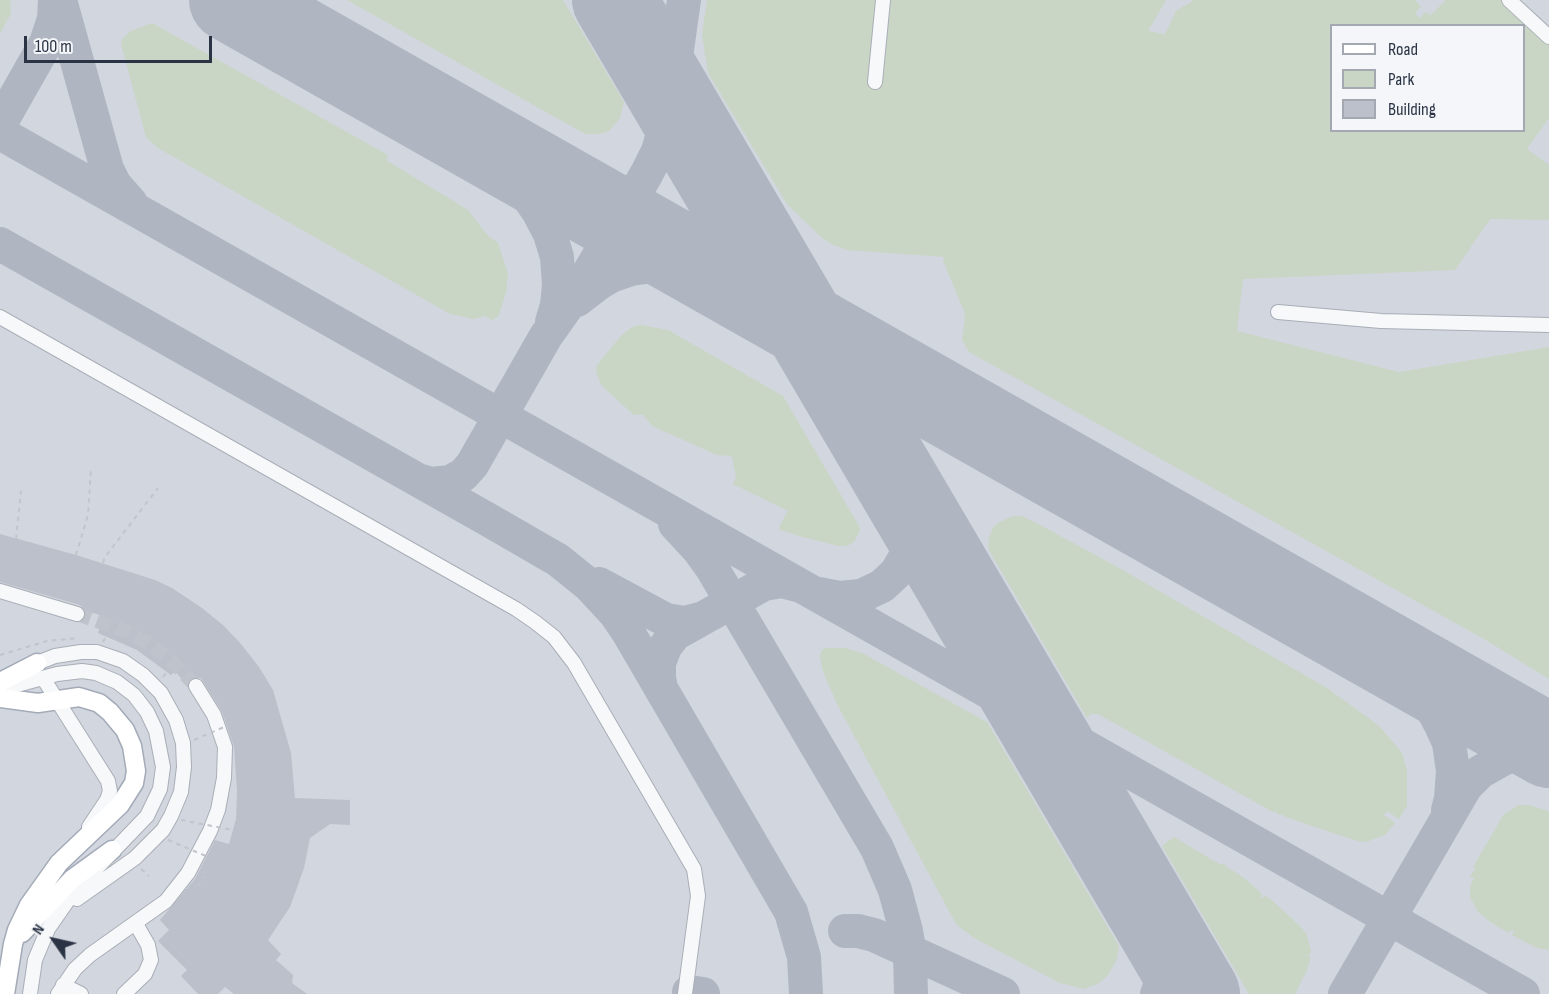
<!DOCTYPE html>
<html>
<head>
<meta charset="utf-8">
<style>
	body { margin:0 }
	#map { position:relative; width:1549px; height:994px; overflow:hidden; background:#e4e7ec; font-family:"Sofia Sans Condensed",sans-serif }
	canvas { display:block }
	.legend { position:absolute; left:1330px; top:24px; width:195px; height:108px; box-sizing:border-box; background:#f4f6f9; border:2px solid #a4a8b1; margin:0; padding:8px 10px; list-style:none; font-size:18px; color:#2b3445 }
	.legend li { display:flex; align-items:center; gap:12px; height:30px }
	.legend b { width:30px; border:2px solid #a4a8b1 }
	.north { position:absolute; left:24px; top:910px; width:60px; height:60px; -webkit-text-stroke:4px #f4f6f9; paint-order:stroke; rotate:304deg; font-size:16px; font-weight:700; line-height:24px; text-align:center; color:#2b3445 }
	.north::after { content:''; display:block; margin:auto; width:21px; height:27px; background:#2b3445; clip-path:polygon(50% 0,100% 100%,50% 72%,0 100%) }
	.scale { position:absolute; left:24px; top:36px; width:188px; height:27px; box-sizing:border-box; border:3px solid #2b3445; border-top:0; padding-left:8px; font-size:18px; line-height:21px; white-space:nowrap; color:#2b3445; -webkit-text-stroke:4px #f4f6f9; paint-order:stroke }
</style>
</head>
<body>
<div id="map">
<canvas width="1549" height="994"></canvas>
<ul class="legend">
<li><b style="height:8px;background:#fff"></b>Road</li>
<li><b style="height:16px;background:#c9d6c5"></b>Park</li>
<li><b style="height:16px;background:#bbc0ca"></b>Building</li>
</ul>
<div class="north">N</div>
<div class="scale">100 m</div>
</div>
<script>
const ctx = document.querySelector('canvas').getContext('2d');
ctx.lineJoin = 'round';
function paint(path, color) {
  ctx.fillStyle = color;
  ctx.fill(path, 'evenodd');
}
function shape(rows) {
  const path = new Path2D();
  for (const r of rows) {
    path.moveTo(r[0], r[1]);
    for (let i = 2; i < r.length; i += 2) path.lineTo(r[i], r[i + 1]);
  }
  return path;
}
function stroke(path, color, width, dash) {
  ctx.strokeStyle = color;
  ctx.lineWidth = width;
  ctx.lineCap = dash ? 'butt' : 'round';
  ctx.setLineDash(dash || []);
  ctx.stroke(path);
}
const built = shape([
	[0,0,1549,0,1549,994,0,994],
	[1332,26,1524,26,1524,130,1332,130]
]);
const green = shape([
	[0,0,10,0,11,13,0,34],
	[347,0,563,0,624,102,620,118,609,131,599,134,585,134],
	[707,0,1166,0,1148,31,1165,34,1176,11,1194,0,1415,0,1421,7,1415,13,1420,18,1425,12,1431,15,1446,0,1501,0,1549,45,1549,118,1527,149,1549,165,1549,220,1490,219,1455,270,1243,279,1237,331,1399,372,1549,347,1549,679,1484,639,969,352,962,340,965,318,964,311,943,261,944,257,847,250,833,245,821,237,787,204,708,73,702,35],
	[1332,26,1524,26,1524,130,1332,130],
	[152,23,388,155,386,160,468,210,488,236,498,243,508,274,506,293,498,317,491,320,485,316,474,319,450,314,158,148,146,137,121,44,123,38,131,31],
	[641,325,668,330,783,396,859,526,860,530,854,542,847,546,839,546,799,536,778,529,788,511,733,484,736,478,732,456,717,455,652,426,643,415,634,415,602,386,596,372,597,365,620,337,632,327],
	[1013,516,1022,516,1042,526,1121,569,1327,688,1370,719,1380,727,1402,753,1407,771,1407,806,1399,819,1387,811,1384,815,1395,823,1385,835,1366,842,1357,841,1300,822,1276,813,1276,810,1274,812,1271,811,1098,714,1091,714,1087,718,990,552,988,546,989,537,993,528,998,523],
	[826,648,845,648,862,653,987,722,1119,946,1117,959,1108,975,1099,983,1084,989,1060,983,974,938,956,924,837,704,823,672,820,656,822,650],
	[1519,805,1529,805,1549,811,1549,950,1537,948,1512,935,1514,932,1512,930,1509,933,1492,923,1478,912,1470,897,1470,887,1474,878,1470,876,1476,868,1473,867,1504,814],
	[1174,837,1221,865,1225,863,1225,866,1243,877,1262,894,1261,897,1263,898,1265,895,1275,903,1302,928,1307,935,1311,951,1310,954,1307,955,1311,957,1307,970,1295,994,1249,994,1162,846]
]);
const taxiway = shape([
	[60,0,107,169,115,185,131,203],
	[0,124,46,43,54,19,55,0],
	[0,133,1523,994],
	[482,142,503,162,518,182,538,211,550,234,557,257,559,285,557,305,552,322],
	[0,244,487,519,558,560,589,585,615,613,628,632,791,912,804,957,806,994],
	[577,300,599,283,611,276,631,269,653,266,677,268,700,273,748,292],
	[418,480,432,484,450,482,463,475,472,465,546,336,580,288,647,173,658,151,667,120,684,0],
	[675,524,699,550,712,568,877,848,895,890,906,931,910,955,911,994],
	[599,584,666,620,685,623,700,619],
	[819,594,839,598,861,596,882,586,896,573,906,556,911,532,910,516,901,488],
	[1373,646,1414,685,1429,703,1441,725,1449,743,1453,771,1451,798,1448,810],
	[661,689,659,677,659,663,665,647,675,634,764,584,782,581,801,586],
	[1152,915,1165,953,1163,978,1157,994],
	[845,931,858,931,874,935,1003,994],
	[689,992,703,994],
	[1345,994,1466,786,1480,772,1505,758,1519,754,1549,754]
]);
const runway = shape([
	[231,0,1549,746],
	[614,0,1198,994]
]);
const building = shape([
	[0,534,76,555,155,580,172,588,202,608,224,626,241,644,259,667,273,690,291,753,295,798,350,800,350,825,330,824,310,838,304,868,290,907,268,940,281,954,276,960,293,975,292,983,307,994,234,994,225,987,218,994,198,994,181,976,187,970,158,941,169,930,160,920,195,879,215,840,229,844,236,819,237,790,234,747,222,712,201,678,192,678,187,685,175,671,171,675,137,650,98,633,104,616,85,611,80,605,0,582]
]);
const minorTunnel = shape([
	[77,614,125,631,148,643,171,660,196,686]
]);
const path = shape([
	[16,539,21,491],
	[76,555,88,515,91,469],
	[103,563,105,557,158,488],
	[103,642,106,636],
	[0,655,47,641,79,638],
	[163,677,167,672],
	[141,869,149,876],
	[198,886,204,876]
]);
const minor = shape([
	[1509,0,1549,37],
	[875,82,883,0],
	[1278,312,1381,321,1549,325],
	[0,317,516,609,535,622,554,637,574,663,694,869,698,896,685,994],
	[0,591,77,614],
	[37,663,55,656,81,652,97,652,123,661,143,675,161,693,176,720,183,743,184,767,181,792,171,816,163,830,135,858,77,899],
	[43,678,108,781,110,791,107,800,89,827],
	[0,685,17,685,57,674,82,671,96,673,117,682,134,695,147,712,156,731,163,767,160,789,147,816,73,893,48,929,35,960,30,994],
	[63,985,81,994],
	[58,994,75,969,90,955,166,901,188,873,210,831,218,810,224,778,225,747,214,715,196,686],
	[124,994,145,974,151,960,148,945,136,924]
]);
const major = shape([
	[0,682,37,663],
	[0,698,38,703,79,697,99,703,110,712,125,730,132,746,136,771,134,783,120,805,59,863,29,905,17,930,13,944,5,994],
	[22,933,72,879,112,850]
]);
const pathBridge = shape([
	[194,740,224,727],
	[181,820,233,830],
	[168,840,206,856]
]);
paint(built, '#d2d6de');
paint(green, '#c9d6c5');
stroke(taxiway, '#b0b6c1', 34);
stroke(runway, '#b0b6c1', 84);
paint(building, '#bbc0ca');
stroke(minorTunnel, '#bfc3cb', 14, [14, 7]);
stroke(minor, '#a9aeb7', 16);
stroke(major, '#a3abb8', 21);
stroke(path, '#c2c5cb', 2, [4.5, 4.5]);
stroke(minor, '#f7f8fa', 14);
stroke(major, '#fff', 18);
stroke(pathBridge, '#c2c5cb', 2, [4.5, 4.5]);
</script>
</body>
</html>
